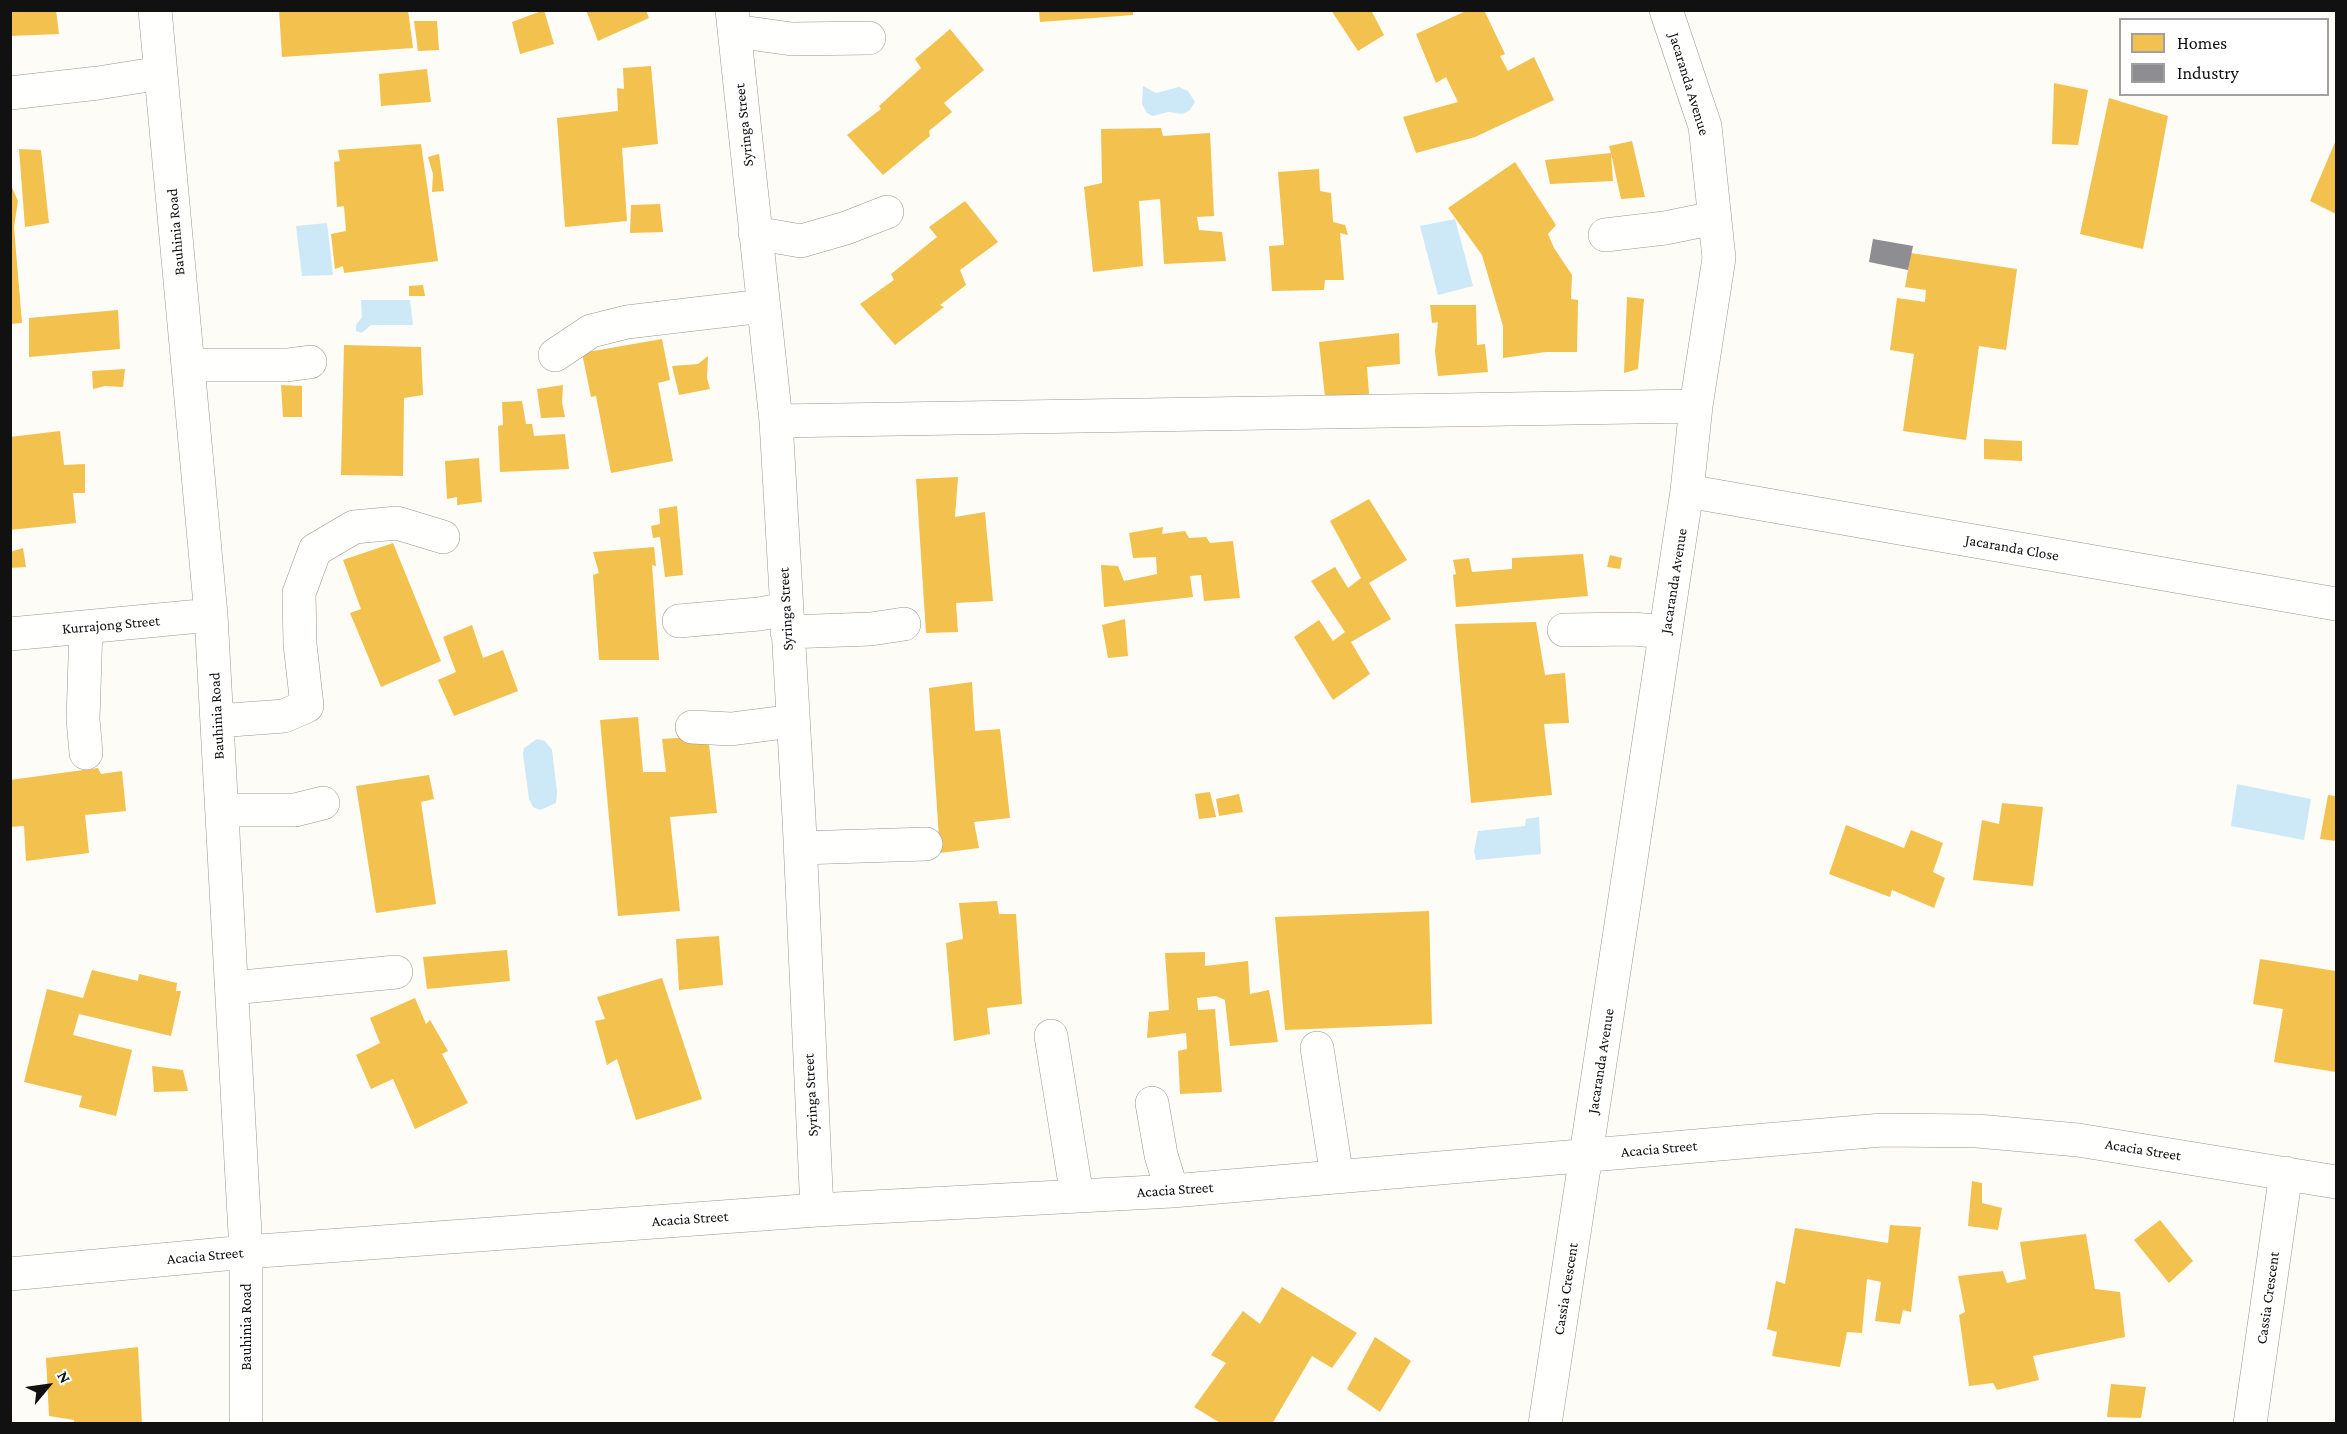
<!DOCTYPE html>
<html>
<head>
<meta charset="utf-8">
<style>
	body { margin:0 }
	#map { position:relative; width:2347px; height:1434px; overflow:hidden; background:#fdfcf7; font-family:"Crimson Pro",serif }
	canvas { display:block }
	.frame { position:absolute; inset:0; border:12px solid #111; pointer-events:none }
	.legend { position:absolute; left:2119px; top:18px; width:210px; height:78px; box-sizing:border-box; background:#fff; border:2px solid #a0a0a0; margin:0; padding:8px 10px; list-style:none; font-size:18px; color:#111 }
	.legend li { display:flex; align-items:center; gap:12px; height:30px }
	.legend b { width:30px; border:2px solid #a0a0a0 }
	.north { position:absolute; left:18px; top:1356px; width:60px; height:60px; -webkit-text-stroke:4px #fff; paint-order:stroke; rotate:61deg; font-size:16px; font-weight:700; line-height:24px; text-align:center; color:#111 }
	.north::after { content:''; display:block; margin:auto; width:21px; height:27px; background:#111; clip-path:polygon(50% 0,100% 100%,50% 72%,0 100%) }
</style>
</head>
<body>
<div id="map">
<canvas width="2347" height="1434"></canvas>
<div class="frame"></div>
<ul class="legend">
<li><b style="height:16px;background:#f2c14e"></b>Homes</li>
<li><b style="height:16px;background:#8d8d92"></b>Industry</li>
</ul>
<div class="north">N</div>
</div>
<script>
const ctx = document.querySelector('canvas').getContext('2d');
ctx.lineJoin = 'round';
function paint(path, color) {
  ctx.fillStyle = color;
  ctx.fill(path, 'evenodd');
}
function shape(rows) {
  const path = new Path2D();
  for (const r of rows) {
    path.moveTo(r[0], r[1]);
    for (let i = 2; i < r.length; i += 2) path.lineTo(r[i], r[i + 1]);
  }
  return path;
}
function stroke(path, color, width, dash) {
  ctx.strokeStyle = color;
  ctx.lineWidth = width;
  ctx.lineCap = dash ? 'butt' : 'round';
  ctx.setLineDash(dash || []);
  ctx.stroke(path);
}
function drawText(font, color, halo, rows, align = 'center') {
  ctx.font = font + ' "Crimson Pro",serif';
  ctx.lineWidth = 6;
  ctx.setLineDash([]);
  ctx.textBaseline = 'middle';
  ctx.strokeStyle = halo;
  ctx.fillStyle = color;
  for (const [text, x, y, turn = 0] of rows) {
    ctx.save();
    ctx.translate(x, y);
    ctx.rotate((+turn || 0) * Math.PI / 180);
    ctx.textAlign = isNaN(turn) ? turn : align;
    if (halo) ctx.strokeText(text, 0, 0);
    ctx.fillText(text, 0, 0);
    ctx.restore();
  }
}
const water = shape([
	[1143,86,1156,93,1179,87,1188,91,1195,102,1189,111,1182,114,1168,112,1153,116,1147,113,1142,104],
	[1455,219,1473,286,1438,295,1420,226],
	[327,223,333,275,302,276,296,226],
	[361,300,410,300,413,325,371,325,362,333,356,331,356,325,362,317],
	[537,739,545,741,552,750,557,792,556,803,540,810,533,807,529,799,523,754,524,748],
	[2237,784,2311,799,2304,840,2231,826],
	[1539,817,1541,854,1476,860,1474,851,1478,831,1525,826,1526,819]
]);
const homes = shape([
	[10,10,56,10,59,34,10,36],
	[279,10,408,10,413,48,282,57],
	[544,10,554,44,520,54,512,22],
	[586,10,646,10,649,18,598,41],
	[1039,10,1133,10,1133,15,1040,22],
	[1331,10,1371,10,1384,35,1358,51],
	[1468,10,1484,10,1505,54,1500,56,1508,71,1534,57,1554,100,1475,137,1416,153,1403,117,1458,102,1446,77,1436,83,1416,34],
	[414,21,437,21,439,50,418,51],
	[950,29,984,70,944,103,952,112,929,131,930,136,883,175,847,135,881,109,879,106,921,68,915,59],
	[651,66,658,144,622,148,627,221,565,227,557,118,618,111,617,88,624,89,623,68],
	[427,69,431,102,381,106,379,74],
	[2054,83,2088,90,2078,145,2052,144],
	[2109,98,2168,116,2143,249,2080,234],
	[1161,128,1163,136,1210,133,1214,216,1197,217,1199,230,1222,232,1226,261,1164,264,1160,199,1139,201,1143,266,1093,272,1084,187,1102,183,1101,129],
	[2336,140,2336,214,2310,201],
	[1632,141,1645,197,1621,199,1611,153,1613,181,1550,184,1545,160,1611,153,1609,146],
	[421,144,438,261,344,273,343,266,335,269,331,234,346,231,344,206,337,207,334,162,340,161,338,150],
	[19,149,41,150,49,223,25,227],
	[439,154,444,191,432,192,433,174,428,157],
	[1515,162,1556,225,1548,234,1554,248,1572,275,1571,299,1578,300,1577,352,1546,352,1503,358,1503,326,1482,255,1448,208],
	[1319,169,1320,191,1331,193,1333,222,1345,225,1348,235,1340,233,1344,280,1325,280,1324,290,1272,291,1269,246,1284,245,1278,172],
	[10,183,18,201,14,227,22,323,10,324],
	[965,201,998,242,960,270,966,285,940,305,944,307,895,345,860,304,894,280,891,274,937,237,929,227],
	[660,204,663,232,630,233,631,205],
	[1911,253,2017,269,2006,350,1979,346,1966,440,1903,431,1914,354,1890,350,1897,298,1925,302,1926,290,1905,287],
	[423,285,425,296,409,296,409,286],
	[1627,297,1644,299,1638,369,1624,373],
	[1430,305,1476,305,1477,345,1485,344,1488,372,1438,376,1435,351,1438,322,1432,323],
	[118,310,120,349,29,357,29,318],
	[1399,333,1400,364,1367,367,1369,394,1325,397,1319,342],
	[662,339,670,380,658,383,673,461,611,473,596,396,591,397,582,353],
	[344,345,421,347,423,395,404,398,403,476,341,475],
	[708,356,707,378,710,389,679,395,672,366,698,364],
	[125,369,123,387,105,386,93,389,92,371],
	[281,385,302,386,302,417,283,417],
	[563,385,562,402,565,417,541,418,537,389],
	[522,401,526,424,532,424,534,436,565,434,569,469,500,472,498,426,503,425,502,402],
	[60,431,64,465,85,464,85,493,73,493,76,523,10,530,10,437],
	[1984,439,2022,441,2022,461,1984,459],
	[479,458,482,502,457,505,457,497,447,499,445,461],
	[958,477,955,517,985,512,993,601,956,603,958,632,926,633,916,479],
	[1369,499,1407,560,1369,583,1391,619,1351,642,1370,674,1333,700,1294,637,1319,620,1333,641,1345,632,1311,581,1335,567,1348,588,1361,578,1330,521],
	[677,506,683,575,665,577,660,537,653,538,651,526,660,524,659,509],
	[1163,527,1162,534,1185,531,1189,538,1206,537,1210,543,1233,541,1240,598,1204,601,1201,575,1190,576,1193,597,1104,607,1101,565,1118,566,1124,581,1157,574,1156,557,1133,558,1129,533],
	[393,543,441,661,381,687,350,613,361,609,343,560],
	[654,547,656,566,652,565,659,660,599,660,593,575,599,573,593,552],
	[23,548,26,567,10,568,10,552],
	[1583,554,1588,596,1456,607,1453,575,1456,574,1453,560,1469,558,1472,572,1512,569,1512,558],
	[1610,555,1622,558,1620,569,1607,567],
	[1125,619,1128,656,1108,658,1102,625],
	[1536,622,1545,675,1565,673,1569,723,1544,724,1552,795,1471,803,1455,624],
	[472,625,483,658,503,650,518,691,454,716,438,680,456,672,443,637],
	[972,682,975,731,1000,729,1010,818,974,822,979,848,940,853,929,688],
	[638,717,643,772,666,772,662,739,708,736,717,813,670,817,680,911,618,916,600,720],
	[98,768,101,774,122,771,126,811,85,815,89,853,26,861,24,826,10,827,10,780],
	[429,775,434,799,421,802,436,904,376,913,356,786],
	[1210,792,1216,817,1199,819,1195,794],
	[1239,794,1243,812,1219,816,1216,799],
	[2328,795,2336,796,2336,841,2320,839],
	[2002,803,2043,807,2033,886,1973,880,1982,820,1999,824],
	[1846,825,1904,848,1911,830,1943,843,1933,872,1945,878,1934,908,1892,890,1890,897,1829,874],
	[997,901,999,914,1016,914,1022,1004,987,1008,990,1034,954,1041,946,943,963,939,959,903],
	[1429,911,1432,1024,1285,1030,1275,917],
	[719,936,723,985,679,990,676,939],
	[507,950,510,981,427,989,423,957],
	[1205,952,1205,966,1248,961,1250,994,1269,990,1278,1042,1230,1046,1225,1000,1216,996,1197,998,1198,1010,1215,1009,1222,1092,1180,1094,1178,1051,1187,1049,1186,1033,1147,1038,1149,1012,1169,1010,1165,953],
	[2260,959,2336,971,2336,1072,2274,1062,2283,1009,2253,1004],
	[92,970,138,981,139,974,177,983,176,991,181,991,171,1036,79,1014,73,1035,132,1050,116,1116,79,1107,82,1096,24,1082,47,989,83,998],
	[662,978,702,1099,636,1120,617,1059,607,1065,595,1021,605,1019,597,997],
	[415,998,426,1024,430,1020,448,1051,442,1054,468,1103,415,1129,393,1079,371,1089,356,1055,380,1043,370,1018],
	[152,1066,183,1070,188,1091,154,1092],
	[1972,1181,1982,1183,1982,1203,2002,1208,1998,1230,1968,1226],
	[2160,1220,2193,1261,2169,1283,2134,1240],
	[1890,1225,1921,1227,1911,1312,1903,1310,1900,1324,1875,1321,1881,1282,1867,1279,1862,1333,1847,1332,1840,1367,1772,1356,1777,1332,1767,1329,1776,1281,1785,1284,1795,1228,1888,1243],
	[2086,1234,2095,1289,2120,1292,2125,1337,2033,1356,2039,1380,1997,1390,1993,1383,1969,1386,1959,1315,1965,1312,1958,1276,2003,1271,2007,1283,2026,1279,2020,1242],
	[1282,1287,1357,1333,1332,1368,1312,1356,1272,1424,1222,1424,1194,1407,1226,1363,1211,1355,1243,1311,1260,1324],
	[1375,1337,1411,1361,1380,1412,1347,1389],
	[138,1347,142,1424,74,1424,74,1420,49,1416,46,1358],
	[2111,1384,2146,1387,2141,1418,2107,1417]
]);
const industry = shape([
	[1873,239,1913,246,1908,270,1869,262]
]);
const minor = shape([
	[155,10,211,615,246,1252,246,1424],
	[732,10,776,421,799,818,817,1210],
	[734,31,792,39,869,38],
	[10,93,98,83,161,73],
	[755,233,801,241,846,228,887,212],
	[1605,235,1665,228,1714,218],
	[555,355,591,331,627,322,763,306],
	[188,365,287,365,310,362],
	[776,421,1696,406],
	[1687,491,2336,604],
	[679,621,759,614,786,609],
	[86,627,83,719,86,753],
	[1564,630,1633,629,1654,631,1665,636],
	[787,632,871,629,904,624],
	[10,634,211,615],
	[217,721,284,716,307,706,300,644,299,593,315,550,354,527,397,523,443,537],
	[692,727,731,729,793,721],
	[222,810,295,810,323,803],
	[800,848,926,844],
	[232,988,396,972],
	[1051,1036,1077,1196],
	[1317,1048,1337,1177],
	[1152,1103,1161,1155,1172,1191],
	[10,1274,246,1252,817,1210,1172,1191,1882,1130,1977,1131,2078,1140,2336,1182],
	[1545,1424,1687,491,1696,406,1719,258,1705,126,1666,10],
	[2250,1424,2286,1173]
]);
const streetNames = [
	["Jacaranda Avenue",1689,84,73],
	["Syringa Street",744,125,-96],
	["Bauhinia Road",176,232,-95],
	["Jacaranda Close",2012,548,10],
	["Jacaranda Avenue",1674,581,-81],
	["Syringa Street",786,609,-93],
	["Kurrajong Street",111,625,-5],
	["Bauhinia Road",217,716,-93],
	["Jacaranda Avenue",1601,1061,-81],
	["Syringa Street",811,1095,-93],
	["Acacia Street",1659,1149,-5],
	["Acacia Street",2143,1150,9],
	["Acacia Street",1175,1190,-4],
	["Acacia Street",690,1219,-4],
	["Acacia Street",205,1256,-5],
	["Cassia Crescent",1566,1289,-81],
	["Cassia Crescent",2268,1298,-82],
	["Bauhinia Road",246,1327,-90]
];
paint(water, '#cde8f7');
paint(homes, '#f2c14e');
paint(industry, '#8d8d92');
stroke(minor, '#979795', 34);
stroke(minor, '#fffffe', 33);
drawText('15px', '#111', '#fff', streetNames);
</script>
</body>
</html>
